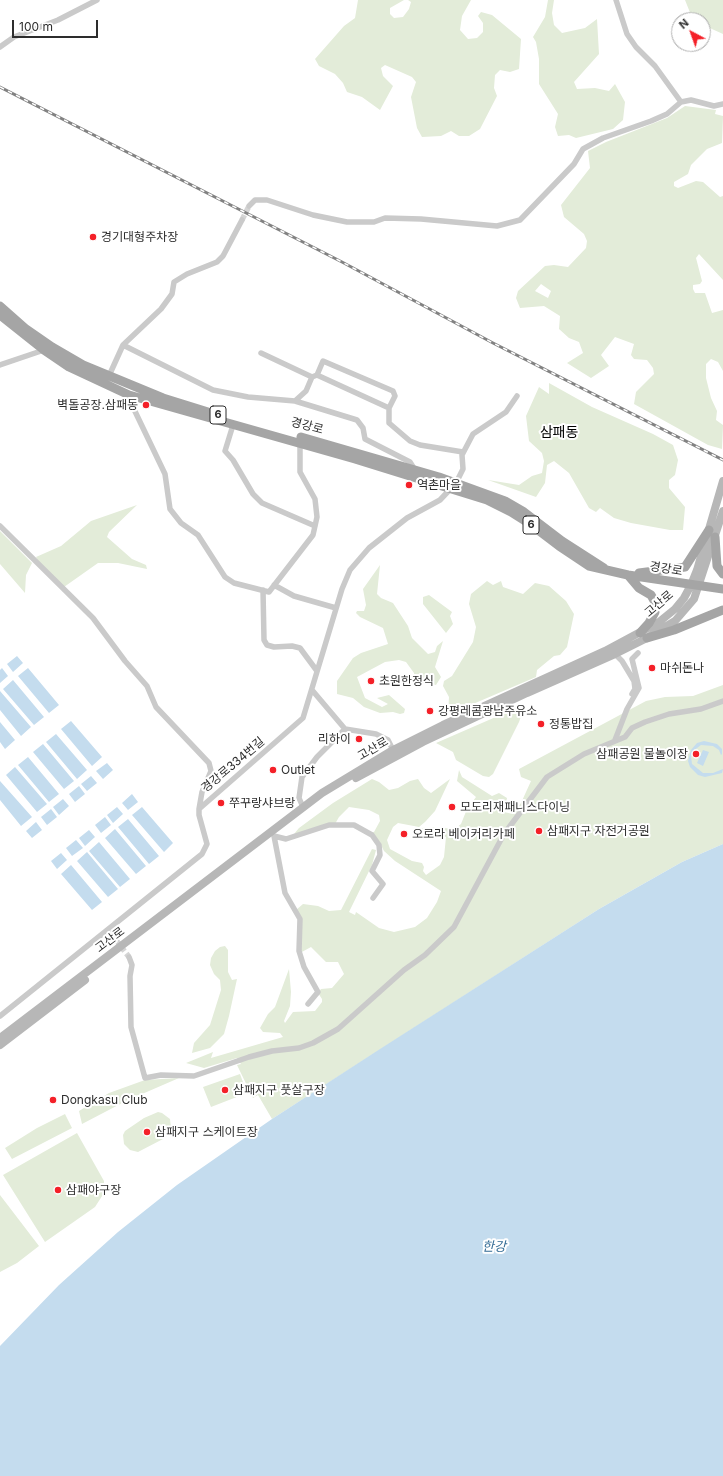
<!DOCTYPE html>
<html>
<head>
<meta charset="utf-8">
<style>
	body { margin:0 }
	#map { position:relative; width:723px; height:1476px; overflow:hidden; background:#fff; font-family:Inter,sans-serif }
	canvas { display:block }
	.north { position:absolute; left:671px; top:12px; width:40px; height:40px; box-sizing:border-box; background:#fff; border:1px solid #ababab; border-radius:50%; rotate:319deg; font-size:11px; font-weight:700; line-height:16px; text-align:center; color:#2d2d2d }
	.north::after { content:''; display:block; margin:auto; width:14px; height:18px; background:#f42028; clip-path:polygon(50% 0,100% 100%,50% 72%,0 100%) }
	.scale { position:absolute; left:12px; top:20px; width:86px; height:18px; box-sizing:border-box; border:2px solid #2d2d2d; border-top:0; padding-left:5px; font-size:12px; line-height:14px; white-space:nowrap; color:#2d2d2d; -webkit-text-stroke:3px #fff; paint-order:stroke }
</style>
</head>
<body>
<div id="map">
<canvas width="723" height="1476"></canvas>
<div class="north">N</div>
<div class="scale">100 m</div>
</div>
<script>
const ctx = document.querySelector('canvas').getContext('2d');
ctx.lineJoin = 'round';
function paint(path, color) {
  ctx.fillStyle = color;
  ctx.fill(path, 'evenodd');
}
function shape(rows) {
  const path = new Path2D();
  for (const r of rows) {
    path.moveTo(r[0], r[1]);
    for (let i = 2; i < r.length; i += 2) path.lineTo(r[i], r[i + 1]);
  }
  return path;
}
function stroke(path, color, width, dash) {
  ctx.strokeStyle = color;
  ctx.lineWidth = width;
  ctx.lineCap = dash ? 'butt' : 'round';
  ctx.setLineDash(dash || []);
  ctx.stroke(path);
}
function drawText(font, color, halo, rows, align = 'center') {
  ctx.font = font + ' Inter,"Noto Sans KR",sans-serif';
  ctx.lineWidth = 4;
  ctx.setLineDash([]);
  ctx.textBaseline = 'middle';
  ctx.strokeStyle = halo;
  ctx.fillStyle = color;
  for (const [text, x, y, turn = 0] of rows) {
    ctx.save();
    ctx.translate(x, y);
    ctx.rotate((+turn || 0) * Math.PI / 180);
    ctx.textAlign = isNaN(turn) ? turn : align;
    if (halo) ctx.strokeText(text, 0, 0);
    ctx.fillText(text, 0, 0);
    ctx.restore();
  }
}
const green = shape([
	[358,0,404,0,390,8,390,14,394,18,403,17,409,9,411,2,408,0,471,0,462,16,460,30,468,39,477,38,483,32,483,23,478,16,481,12,492,15,521,39,519,69,510,72,500,70,495,75,494,88,497,96,480,129,469,136,459,136,451,131,441,136,422,137,417,128,411,97,416,82,412,77,385,65,381,68,383,76,393,86,380,110,362,97,347,92,343,83,335,74,319,66,315,59,344,26,355,18],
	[548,0,554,0,552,13,554,25,562,33,585,28,597,19,599,54,574,82,577,89,595,88,609,91,615,84,625,102,623,120,613,129,576,138,569,135,558,136,555,127,558,114,539,84,539,59,536,42,533,37,545,17],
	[685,0,723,0,723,34,703,25,703,20,697,20,691,15],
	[685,106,716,110,715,114,723,116,722,143,707,149,691,165,688,174,674,182,674,186,678,188,696,181,703,182,720,197,723,196,723,280,699,254,696,258,702,281,700,284,693,285,693,289,695,293,705,293,712,313,723,310,723,371,718,362,711,359,706,364,706,378,711,398,717,411,716,420,723,425,722,449,708,445,634,404,636,392,654,374,653,368,647,360,634,359,631,355,634,344,615,337,601,355,609,366,591,378,567,363,583,353,579,342,569,338,559,329,560,316,544,306,520,308,516,298,518,291,545,266,554,265,568,267,586,248,587,241,584,234,564,217,561,205,590,168,588,151,606,142,667,118],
	[541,284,551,291,548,298,535,291],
	[549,383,592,407,653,434,673,445,678,460,675,475,669,480,669,488,685,507,683,530,670,530,631,523,614,518,600,508,596,512,589,508,569,473,554,461,547,465,545,483,536,497,488,480,519,485,532,476,542,473,544,461,542,453,529,441,526,416,539,387,549,394],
	[137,505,109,532,107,537,132,559,146,565,147,569,118,563,98,563,64,587,40,565,36,557,61,546,91,521],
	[0,531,32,563,26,575,25,593,0,564],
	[380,565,377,594,381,598,393,603,408,626,412,638,428,654,435,652,437,646,443,641,435,667,441,677,436,685,415,680,414,673,406,662,399,660,385,662,357,677,365,698,382,707,388,704,377,698,389,695,405,709,404,713,400,714,393,712,380,713,364,707,353,698,337,694,337,681,353,658,361,653,388,644,383,628,360,617,356,613,357,611,364,611,366,605,363,589],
	[487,581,493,585,501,581,503,587,523,594,535,583,549,586,566,601,574,614,567,647,560,655,554,656,537,670,536,677,452,713,448,713,449,697,443,686,444,681,452,676,473,642,476,627,469,604,471,594],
	[429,595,452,612,450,616,453,624,446,633,423,604,423,597],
	[723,685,723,844,682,862,599,909,272,1119,258,1095,253,1098,237,1065,241,1064,237,1058,204,1068,186,1063,213,1052,211,1058,283,1037,280,1033,263,1032,260,1028,268,1014,275,1007,289,969,291,992,290,1006,284,1021,285,1023,293,1012,315,1011,322,1002,322,999,318,993,321,989,332,988,344,974,338,962,326,962,311,947,300,953,302,937,296,910,303,904,318,906,329,911,341,910,372,849,376,850,372,865,349,912,355,915,356,912,379,928,394,932,415,927,427,918,437,902,441,891,395,861,384,851,379,841,371,833,374,832,380,821,379,815,369,810,349,807,339,817,335,824,294,834,299,828,333,803,372,779,379,782,389,790,398,788,410,781,418,779,424,788,431,793,450,779,435,811,425,822,419,827,398,823,393,827,387,840,390,849,412,861,422,863,424,867,423,871,426,875,440,865,444,857,446,837,428,831,420,834,418,831,425,827,432,827,455,829,461,824,467,809,476,797,457,781,459,770,462,777,492,796,499,793,507,798,506,803,501,802,499,811,513,814,521,803,531,781,521,777,519,769,646,701,665,697,693,696],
	[521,706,524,708,519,722,493,774,489,777,483,776,456,760,453,752,436,743],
	[225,946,228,950,228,972,232,980,237,979,229,1016,224,1034,210,1048,192,1053,194,1043,210,1025,221,990,220,980,214,974,210,965,211,958,215,951,220,947],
	[240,1074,247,1093,211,1107,203,1087],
	[179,1078,126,1101,82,1124,79,1111,109,1093,145,1080],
	[158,1112,162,1113,170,1119,171,1128,170,1133,163,1139,138,1152,130,1150,124,1144,123,1135,125,1131,144,1118],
	[65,1114,72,1128,12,1159,5,1148,37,1128],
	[77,1133,104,1181,104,1193,95,1207,45,1242,3,1175],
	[0,1195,39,1246,17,1263,0,1272]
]);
const water = shape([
	[17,656,23,663,13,672,7,664],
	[2,668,8,676,0,683,0,670],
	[28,668,59,705,49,713,18,676],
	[13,680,44,717,34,725,3,689],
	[0,691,31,727,21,736,0,710],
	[71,721,102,757,92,766,61,729],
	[0,722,15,740,5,749,0,742],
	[56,734,87,770,77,779,46,742],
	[704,741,717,744,722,749,722,754,721,755,719,750,713,746,701,745,693,751,691,756,692,764,703,773,713,773,723,769,722,773,705,777,698,775,690,767,688,761,691,750,697,743],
	[43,744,74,781,64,789,33,752],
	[703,750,709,752,703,766,697,763],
	[28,757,59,794,49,802,18,765],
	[107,763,113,770,103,779,96,771],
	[15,767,47,804,37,812,6,775],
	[91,776,97,783,87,791,81,784],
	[0,781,32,817,21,826,0,800],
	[79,786,85,794,75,802,69,794],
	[132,794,138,802,128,810,122,803],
	[63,799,69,806,59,815,53,807],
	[117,807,123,814,113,823,107,815],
	[142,807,173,843,164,852,132,815],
	[51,809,57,817,47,825,41,817],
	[105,817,111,825,101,833,95,825],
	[128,819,159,856,149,864,118,827],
	[36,822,42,830,32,838,26,831],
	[115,829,146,866,136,874,105,838],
	[89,830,95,837,85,846,79,838],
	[76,840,83,848,72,856,66,848],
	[99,842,130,879,120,887,89,851],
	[723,844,723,1476,0,1476,0,1346,59,1285,118,1232,177,1185,272,1119,380,1049,599,909,682,862],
	[87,852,118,889,108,897,77,861],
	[61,853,67,860,57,869,51,861],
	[71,865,102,902,92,910,61,874]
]);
const streetTunnel = shape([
	[242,220,249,206],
	[116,940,129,957]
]);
const street = shape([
	[616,0,627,34,636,47,655,66,681,102],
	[0,47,14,37,58,20,97,0],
	[249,206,255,200,267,200,313,215,347,222,374,222,385,218,421,219,497,226,520,220,574,164,583,149,603,138,651,121,667,114,681,102,691,100,714,106,723,104],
	[123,345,213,390,248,397,295,401,357,420,363,428,365,439,410,462,415,470],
	[261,353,312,377,317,375,389,408,389,423,410,441,420,445,463,452],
	[0,365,44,350],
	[317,375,323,361,393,391,395,396,389,408],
	[108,378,123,345,161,309,172,294,174,282,187,274,217,262,223,256,242,220],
	[129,395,131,403,165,474,170,509,181,523,198,535,225,577,234,583,269,592,313,535,317,517,315,499,300,472,300,444],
	[295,401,306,391,312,377],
	[233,425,225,451,233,460,253,494,262,503,315,526],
	[0,526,93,618,125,661,147,686,156,707,209,763,211,771,202,792,199,809,303,718,342,589,350,570,369,548,407,518,440,500,456,483,463,469,462,455,473,434,506,412,517,396],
	[274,585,294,596,336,608],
	[263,590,264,640,267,645,274,647,292,646,300,648,317,671],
	[615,654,622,661,634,681,635,689,632,694],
	[312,690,345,729,376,734,388,740,393,750],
	[615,740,627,709,639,688,632,659,638,653],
	[303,807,299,798,302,777,317,757,345,729],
	[107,931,116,940],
	[129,957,132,965,130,976,131,1027,145,1078,161,1075,194,1076,249,1057,272,1051,299,1048,313,1043,338,1029,404,970,425,955,454,927,504,834,547,777,584,754,625,737,632,728,645,722,669,714,701,709,723,701],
	[308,1004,318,992,304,967,299,951,300,919,285,893,274,836,286,839,329,825,354,825,372,835,379,845,380,855,372,871,383,884,373,898],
	[0,1016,202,854,207,844,199,815,199,809]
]);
const secondary = shape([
	[356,778,423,742,527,693,615,654,647,638,675,621,694,599,723,511],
	[0,1038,322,793,393,750,443,725,605,651,659,622,675,609,684,598,691,585,697,570,723,481],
	[0,1045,85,980]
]);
const primary = shape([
	[0,306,26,329,52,347,83,365,163,398,208,412],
	[0,315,44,350,69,367,129,395,355,459,487,500,511,512,530,524,559,546,589,566,628,575,723,589],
	[301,437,439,477,505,501,524,512,562,541,604,568],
	[715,537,717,566,723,574],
	[639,573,685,567,709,530],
	[628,575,639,588,651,595,656,604,655,612,649,623,640,633],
	[647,638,674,630,723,610]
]);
const rail = shape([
	[0,87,342,262,493,343,723,460]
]);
const markers = [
	[93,237,4,"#f42028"],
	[146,405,4,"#f42028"],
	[409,485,4,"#f42028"],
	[652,668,4,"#f42028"],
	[371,681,4,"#f42028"],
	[430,711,4,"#f42028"],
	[541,724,4,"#f42028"],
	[359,739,4,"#f42028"],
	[696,754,4,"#f42028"],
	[273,770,4,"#f42028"],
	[221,803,4,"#f42028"],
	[452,807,4,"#f42028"],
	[539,831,4,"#f42028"],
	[404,834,4,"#f42028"],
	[225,1090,4,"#f42028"],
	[53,1100,4,"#f42028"],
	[147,1132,4,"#f42028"],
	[58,1190,4,"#f42028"]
];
const shields = [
	[218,415,16],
	[531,525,16]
];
const shieldNames = [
	["6",218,415],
	["6",531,525]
];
const poiNames = [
	["경기대형주차장",101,237],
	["벽돌공장.삼패동",138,405,"right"],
	["역촌마을",417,485],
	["마쉬돈나",660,668],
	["초원한정식",379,681],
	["강평레콤광남주유소",438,711],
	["정통밥집",549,724],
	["리하이",351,739,"right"],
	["삼패공원 물놀이장",688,754,"right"],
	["Outlet",281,770],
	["쭈꾸랑샤브랑",229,803],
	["모도리재패니스다이닝",460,807],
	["삼패지구 자전거공원",547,831],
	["오로라 베이커리카페",412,834],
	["삼패지구 풋살구장",233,1090],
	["Dongkasu Club",61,1100],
	["삼패지구 스케이트장",155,1132],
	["삼패야구장",66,1190]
];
const streetNames = [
	["경강로",307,426,15],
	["경강로",666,569,9],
	["고산로",659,604,-40],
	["고산로",373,749,-30],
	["경강로334번길",233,765,-40],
	["고산로",110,940,-37]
];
const waterNames = [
	["한강",494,1247]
];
const quarterNames = [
	["삼패동",559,433]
];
paint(green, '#e3ecd9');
paint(water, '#c4dcee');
stroke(streetTunnel, '#d5d5d5', 5.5, [5.5, 3]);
stroke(street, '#cacaca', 5.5);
stroke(secondary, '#b7b7b7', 8);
stroke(primary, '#a5a5a5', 9);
stroke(rail, '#828282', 3);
stroke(rail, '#fff', 1.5, [4.5]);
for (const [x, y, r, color] of markers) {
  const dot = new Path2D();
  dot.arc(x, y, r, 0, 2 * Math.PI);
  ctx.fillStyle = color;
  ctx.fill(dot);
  stroke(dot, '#fff', 1.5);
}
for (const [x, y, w] of shields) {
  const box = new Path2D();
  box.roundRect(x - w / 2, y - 9, w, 18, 3);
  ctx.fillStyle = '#fff';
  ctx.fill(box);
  stroke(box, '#2d2d2d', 1);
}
drawText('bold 11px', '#2d2d2d', null, shieldNames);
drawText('12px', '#2d2d2d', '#fff', poiNames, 'left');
drawText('12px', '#2d2d2d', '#fff', streetNames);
drawText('italic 13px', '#356d96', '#fff', waterNames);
drawText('14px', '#000', '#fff', quarterNames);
</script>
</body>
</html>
